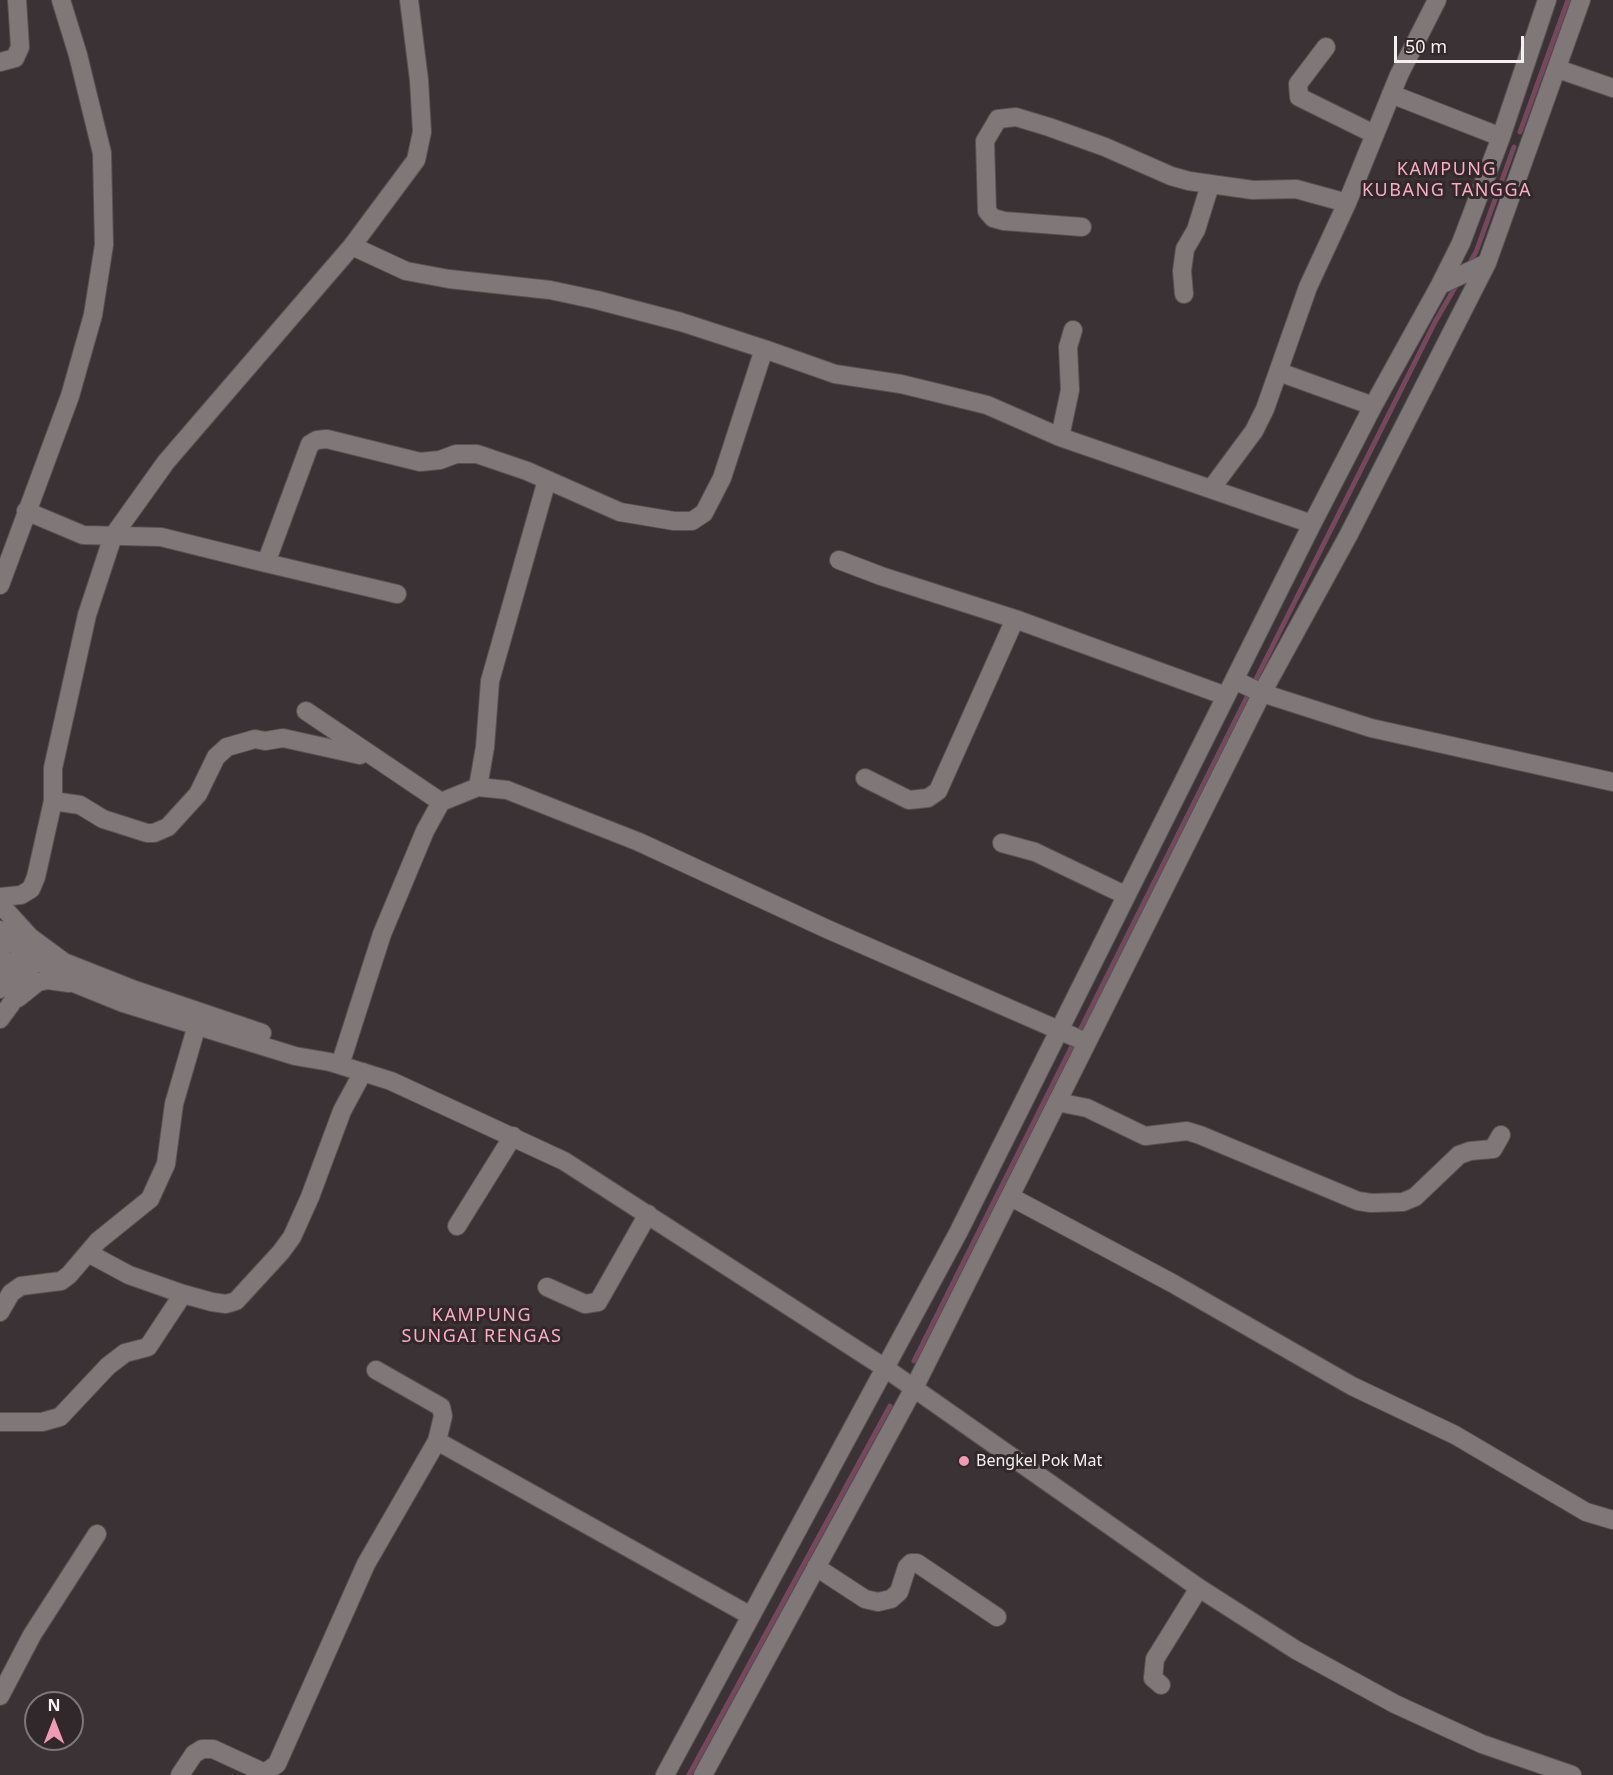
<!DOCTYPE html>
<html>
<head>
<meta charset="utf-8">
<style>
	body { margin:0 }
	#map { position:relative; width:1613px; height:1775px; overflow:hidden; background:#3a3234; font-family:"Noto Sans",sans-serif }
	canvas { display:block }
	.north { position:absolute; left:24px; top:1691px; width:60px; height:60px; box-sizing:border-box; background:#30282a; border:2px solid #7f787a; border-radius:50%; rotate:0deg; font-size:16px; font-weight:700; line-height:24px; text-align:center; color:#f5f0f1 }
	.north::after { content:''; display:block; margin:auto; width:21px; height:27px; background:#f09ab6; clip-path:polygon(50% 0,100% 100%,50% 72%,0 100%) }
	.scale { position:absolute; left:1394px; top:36px; width:130px; height:27px; box-sizing:border-box; border:3px solid #f5f0f1; border-top:0; padding-left:8px; font-size:18px; line-height:21px; white-space:nowrap; color:#f5f0f1; -webkit-text-stroke:4px #30282a; paint-order:stroke }
</style>
</head>
<body>
<div id="map">
<canvas width="1613" height="1775"></canvas>
<div class="north">N</div>
<div class="scale">50 m</div>
</div>
<script>
const ctx = document.querySelector('canvas').getContext('2d');
ctx.lineJoin = 'round';
function shape(rows) {
  const path = new Path2D();
  for (const r of rows) {
    path.moveTo(r[0], r[1]);
    for (let i = 2; i < r.length; i += 2) path.lineTo(r[i], r[i + 1]);
  }
  return path;
}
function stroke(path, color, width, dash) {
  ctx.strokeStyle = color;
  ctx.lineWidth = width;
  ctx.lineCap = dash ? 'butt' : 'round';
  ctx.setLineDash(dash || []);
  ctx.stroke(path);
}
function drawText(font, color, halo, rows, align = 'center') {
  ctx.font = font + ' "Noto Sans",sans-serif';
  ctx.lineWidth = 6;
  ctx.setLineDash([]);
  ctx.textBaseline = 'middle';
  ctx.strokeStyle = halo;
  ctx.fillStyle = color;
  for (const [text, x, y, turn = 0] of rows) {
    ctx.save();
    ctx.translate(x, y);
    ctx.rotate((+turn || 0) * Math.PI / 180);
    ctx.textAlign = isNaN(turn) ? turn : align;
    if (halo) ctx.strokeText(text, 0, 0);
    ctx.fillText(text, 0, 0);
    ctx.restore();
  }
}
const stream = shape([
	[1520,132,1568,0],
	[1468,266,1476,252,1514,147],
	[914,1361,1435,322,1457,284],
	[689,1775,890,1406]
]);
const minor = shape([
	[1326,47,1298,84,1299,97,1374,134],
	[0,62,15,58,20,47,17,0],
	[1558,69,1613,88],
	[1391,94,1501,137],
	[1082,227,1004,221,993,218,987,211,985,141,998,119,1016,117,1049,127,1105,147,1171,176,1189,181,1253,190,1296,189,1347,203],
	[352,246,406,271,449,279,550,290,597,300,681,322,764,349],
	[1440,285,1487,263],
	[1184,294,1182,271,1185,249,1196,230,1210,185],
	[1279,372,1373,406],
	[1060,437,1070,390,1068,347,1073,330],
	[1211,489,1254,431,1265,409,1308,287,1347,203,1399,75,1437,0],
	[26,511,83,535,161,537,266,563,310,444,317,440,327,439,420,462,440,460,456,454,477,454,527,471,620,512,674,521,692,521,704,513,722,478,764,349,835,374,901,384,987,405,1060,437,1312,524],
	[839,560,881,576,1015,619,1226,696],
	[266,563,397,594],
	[0,585,70,396,93,315,104,245,102,153,78,55,61,0],
	[1234,680,1262,693,1371,728,1613,782],
	[306,711,441,802,478,787,507,790,639,842,827,929,1086,1042],
	[865,778,909,800,928,798,938,791,1015,619],
	[478,787,485,747,490,681,547,480],
	[53,801,80,805,103,819,147,833,154,833,168,827,198,794,216,757,227,747,255,739,265,741,283,738,360,755],
	[1002,843,1035,852,1125,895],
	[0,897,21,895,31,889,36,877,53,801,53,768,87,615,113,536,166,462,352,246,416,160,422,132,419,80,409,0],
	[0,904,30,937,64,962,135,990,262,1033],
	[0,930,22,951,76,984,123,1003,295,1056,330,1062,391,1081,564,1161,885,1368,1199,1588,1296,1650,1395,1704,1482,1744,1572,1775],
	[0,944,4,981],
	[0,989,27,942],
	[18,998,38,982,48,980,69,983],
	[0,1019,11,1004,41,949],
	[340,1065,382,934,425,831,441,802],
	[1057,1102,1087,1108,1145,1136,1187,1131,1200,1135,1358,1201,1371,1203,1403,1202,1415,1197,1459,1155,1470,1151,1493,1149,1501,1135],
	[1011,1197,1172,1283,1352,1386,1455,1435,1586,1512,1613,1520],
	[457,1226,513,1136],
	[88,1253,129,1275,183,1294,212,1302,226,1304,236,1301,281,1252,292,1237,310,1197,342,1111,363,1072],
	[547,1287,585,1304,598,1302,648,1214],
	[0,1312,11,1293,21,1286,61,1281,69,1275,98,1241,150,1199,166,1164,174,1104,197,1025],
	[376,1370,441,1407,443,1416,437,1441],
	[0,1422,42,1422,60,1417,108,1366,125,1353,148,1347,183,1294],
	[816,1567,865,1599,878,1602,891,1599,899,1592,907,1567,911,1563,917,1563,997,1617],
	[1161,1685,1153,1678,1155,1659,1199,1588],
	[0,1696,32,1635,97,1534],
	[180,1775,194,1754,202,1749,213,1749,265,1773,277,1764,366,1564,437,1441,751,1616],
	[665,1775,958,1233,1312,524,1373,406,1440,285,1461,243,1501,137,1547,0],
	[703,1775,914,1388,1262,693,1348,536,1487,263,1581,0]
]);
const markers = [
	[964,1461,6,"#f09ab6"]
];
const poiNames = [
	["Bengkel Pok Mat",976,1461]
];
const neighbourhoodNames = [
	["KAMPUNG",1447,170],
	["KUBANG TANGGA",1447,191],
	["KAMPUNG",482,1316],
	["SUNGAI RENGAS",482,1337]
];
stroke(stream, '#76485e', 5);
stroke(minor, '#585153', 20);
stroke(minor, '#807779', 18);
for (const [x, y, r, color] of markers) {
  const dot = new Path2D();
  dot.arc(x, y, r, 0, 2 * Math.PI);
  ctx.fillStyle = color;
  ctx.fill(dot);
  stroke(dot, '#30282a', 2);
}
drawText('16px', '#f5f0f1', '#30282a', poiNames, 'left');
ctx.letterSpacing = '1.5px';
drawText('18px', '#fcabc5', '#30282a', neighbourhoodNames);
ctx.letterSpacing = '0px';
</script>
</body>
</html>
